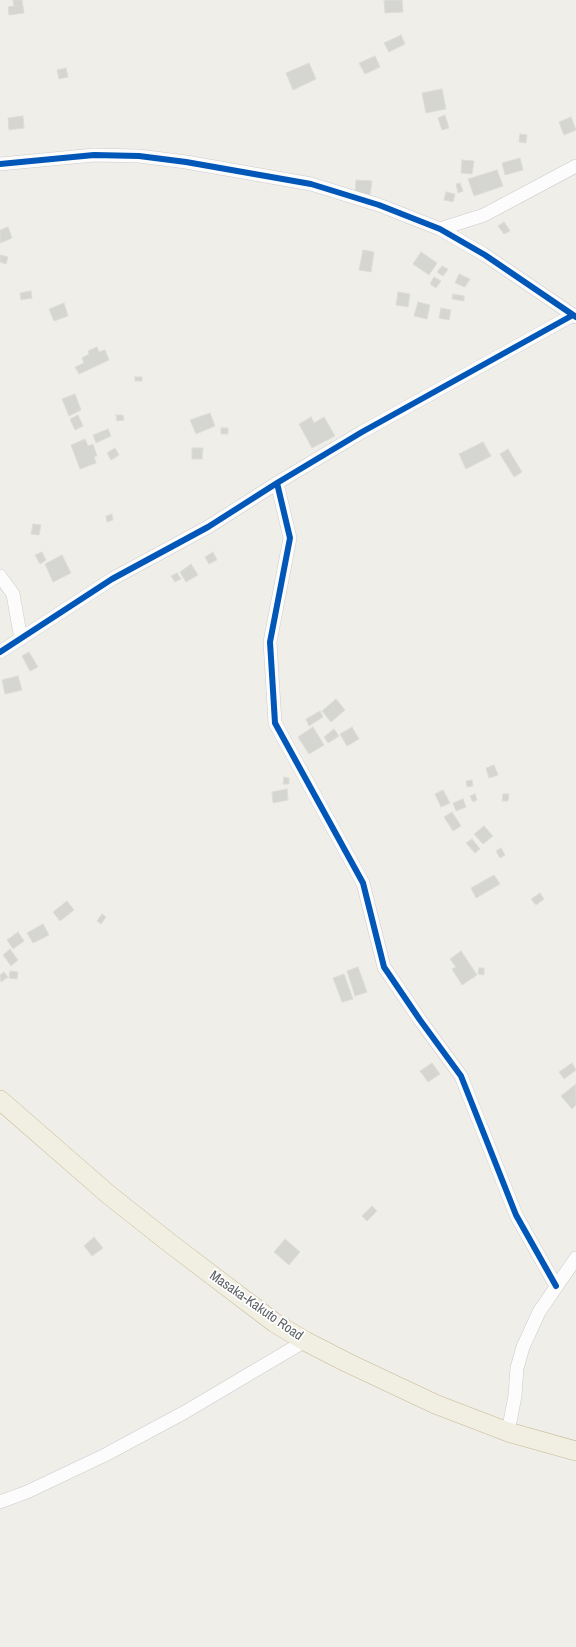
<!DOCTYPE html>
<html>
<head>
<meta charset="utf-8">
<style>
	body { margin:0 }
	canvas { display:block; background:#efeee9 }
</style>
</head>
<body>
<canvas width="576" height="1647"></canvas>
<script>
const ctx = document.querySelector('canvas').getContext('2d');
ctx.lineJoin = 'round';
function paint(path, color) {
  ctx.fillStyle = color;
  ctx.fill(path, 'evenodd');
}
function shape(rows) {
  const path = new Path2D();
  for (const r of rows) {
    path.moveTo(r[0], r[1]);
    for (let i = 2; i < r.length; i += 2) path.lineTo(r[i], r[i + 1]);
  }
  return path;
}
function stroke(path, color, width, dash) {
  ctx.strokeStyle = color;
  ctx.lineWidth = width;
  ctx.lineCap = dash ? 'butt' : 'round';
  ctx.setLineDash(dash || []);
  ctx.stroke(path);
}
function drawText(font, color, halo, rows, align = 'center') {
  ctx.font = font + ' "Archivo Narrow",sans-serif';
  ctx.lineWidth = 3.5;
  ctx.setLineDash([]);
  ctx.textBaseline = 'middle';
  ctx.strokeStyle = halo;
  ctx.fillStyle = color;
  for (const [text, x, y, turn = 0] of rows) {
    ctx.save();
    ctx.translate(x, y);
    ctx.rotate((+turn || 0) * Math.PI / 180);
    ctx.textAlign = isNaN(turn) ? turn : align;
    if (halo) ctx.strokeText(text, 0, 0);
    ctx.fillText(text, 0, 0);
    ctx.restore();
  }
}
const building = shape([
	[13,0,22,0,24,13,9,15,8,7,14,6,13,0],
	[384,0,402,0,403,12,385,13,384,0],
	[401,35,405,44,389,52,384,43,401,35],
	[375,56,380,67,365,74,359,63,375,56],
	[309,63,316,79,293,90,286,73,309,63],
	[66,68,68,77,59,79,57,70,66,68],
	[442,89,446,109,426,113,422,93,442,89],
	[445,115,449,128,442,130,438,118,445,115],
	[23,116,24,128,9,130,8,118,23,116],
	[571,117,576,130,564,135,559,122,571,117],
	[520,134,527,135,526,143,519,142,520,134],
	[520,158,523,170,505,175,502,163,520,158],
	[462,160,474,161,472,174,461,173,462,160],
	[497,170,503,186,474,196,468,179,497,170],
	[356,180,372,181,370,195,355,194,356,180],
	[460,183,463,191,458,193,456,184,460,183],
	[446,192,455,194,453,202,444,200,446,192],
	[504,222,510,231,504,234,498,226,504,222],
	[8,227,12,238,0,243,0,230,8,227],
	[363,250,374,252,371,272,359,270,363,250],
	[421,252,437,263,429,275,413,264,421,252],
	[0,255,8,257,6,264,0,262,0,255],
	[442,266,448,269,443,276,437,272,442,266],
	[459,274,470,279,465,287,455,283,459,274],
	[434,277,441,281,436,288,430,284,434,277],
	[31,291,32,298,21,300,20,293,31,291],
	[398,292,410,294,408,307,396,305,398,292],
	[453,294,464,296,464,301,452,299,453,294],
	[418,302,430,305,427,319,414,316,418,302],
	[64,303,68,316,54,321,49,309,64,303],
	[441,308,451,310,449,320,439,318,441,308],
	[97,347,99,352,105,350,109,360,79,374,75,367,84,363,82,358,89,354,88,351,97,347],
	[135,377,142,377,142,381,135,381,135,377],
	[75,394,81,410,69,416,62,399,75,394],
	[210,413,215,426,196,434,190,420,210,413],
	[78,415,83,426,75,430,70,419,78,415],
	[116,415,123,415,124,420,117,421,116,415],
	[311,417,314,423,324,417,335,436,312,448,299,424,311,417],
	[221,428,228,428,228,434,221,434,221,428],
	[108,429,111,436,96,443,93,435,108,429],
	[85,439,88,446,93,444,97,456,94,457,96,463,80,469,71,445,85,439],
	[483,442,491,456,466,469,459,454,483,442],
	[115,448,119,455,111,460,107,453,115,448],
	[192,448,203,448,202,459,192,459,192,448],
	[508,449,522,472,514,477,500,454,508,449],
	[112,514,113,520,107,522,106,516,112,514],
	[33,524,41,525,39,535,31,534,33,524],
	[42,552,46,560,40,564,35,555,42,552],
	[213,552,217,560,209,564,205,557,213,552],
	[62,555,71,573,53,582,45,564,62,555],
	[191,564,198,575,186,582,180,572,191,564],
	[177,573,181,579,175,582,171,576,177,573],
	[29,652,38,667,30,671,22,656,29,652],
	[18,676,22,690,5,694,2,680,18,676],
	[336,699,345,710,331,722,322,711,336,699],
	[320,711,323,717,309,726,306,719,320,711],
	[313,727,324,745,309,754,298,737,313,727],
	[352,727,359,739,347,746,340,734,352,727],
	[334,729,339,736,328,743,324,737,334,729],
	[494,765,498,775,489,778,486,768,494,765],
	[284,777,289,778,289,784,283,784,284,777],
	[472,780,473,786,467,787,466,781,472,780],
	[287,789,288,800,273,803,272,792,287,789],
	[443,790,450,803,441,807,435,794,443,790],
	[475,794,477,800,473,802,470,796,475,794],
	[503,794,509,794,508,801,502,801,503,794],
	[463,799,466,807,456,811,453,803,463,799],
	[452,812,461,826,453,831,444,817,452,812],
	[484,826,493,836,483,844,474,834,484,826],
	[472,839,480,849,475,853,466,843,472,839],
	[501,848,505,855,500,858,496,851,501,848],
	[494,875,500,884,476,898,471,888,494,875],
	[540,893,544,899,536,905,531,899,540,893],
	[67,901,74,910,60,921,53,912,67,901],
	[102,914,106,917,101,924,97,921,102,914],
	[43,924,49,935,33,943,27,933,43,924],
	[18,932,24,941,13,949,7,940,18,932],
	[10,949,18,960,11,966,3,955,10,949],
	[461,951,477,975,462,985,452,969,456,967,450,959,461,951],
	[358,967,367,992,355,996,347,971,358,967],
	[479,968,484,968,484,975,478,974,479,968],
	[10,971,18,972,17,979,9,978,10,971],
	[4,972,8,977,1,982,0,975,4,972],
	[344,974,353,999,342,1002,333,978,344,974],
	[432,1063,440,1074,428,1082,420,1071,432,1063],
	[572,1063,576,1070,564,1079,559,1072,572,1063],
	[576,1084,576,1105,572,1109,561,1096,576,1084],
	[372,1206,377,1211,367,1221,362,1216,372,1206],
	[94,1237,103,1248,92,1256,84,1246,94,1237],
	[285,1239,300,1252,289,1265,274,1252,285,1239]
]);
const minor = shape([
	[0,164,94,155,139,156,186,162,311,184,379,205,440,229,485,255,576,317],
	[440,229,484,215,576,166],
	[277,483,290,538,270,642,275,723,363,883,384,967,420,1020,461,1076,516,1215,556,1286],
	[0,576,13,594,21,639],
	[0,652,112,579,208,527,277,483,362,432,573,315],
	[508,1432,515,1396,517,1368,523,1347,539,1312,576,1258],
	[0,1502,27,1492,105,1455,185,1412,305,1341]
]);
const highway = shape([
	[0,1100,109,1195,171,1244,275,1323,305,1341,348,1363,435,1404,508,1432,576,1451]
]);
const cycleway = shape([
	[0,164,94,155,139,156,186,162,311,184,379,205,440,229,485,255,576,317],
	[277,483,290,538,270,642,275,723,363,883,384,967,420,1020,461,1076,516,1215,556,1286],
	[0,652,112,579,208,527,277,483,362,432,573,315]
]);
const streetNames = [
	["Masaka-Kakuto Road",256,1306,35]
];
paint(building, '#d5d5d2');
stroke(building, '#deddd8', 1);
stroke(minor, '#cbcbcb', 14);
stroke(highway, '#c7ba95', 20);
stroke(minor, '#fdfcfc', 13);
stroke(highway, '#f1eee2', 19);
stroke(cycleway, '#0057b8', 6);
drawText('14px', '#5e6267', '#fff', streetNames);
</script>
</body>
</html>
